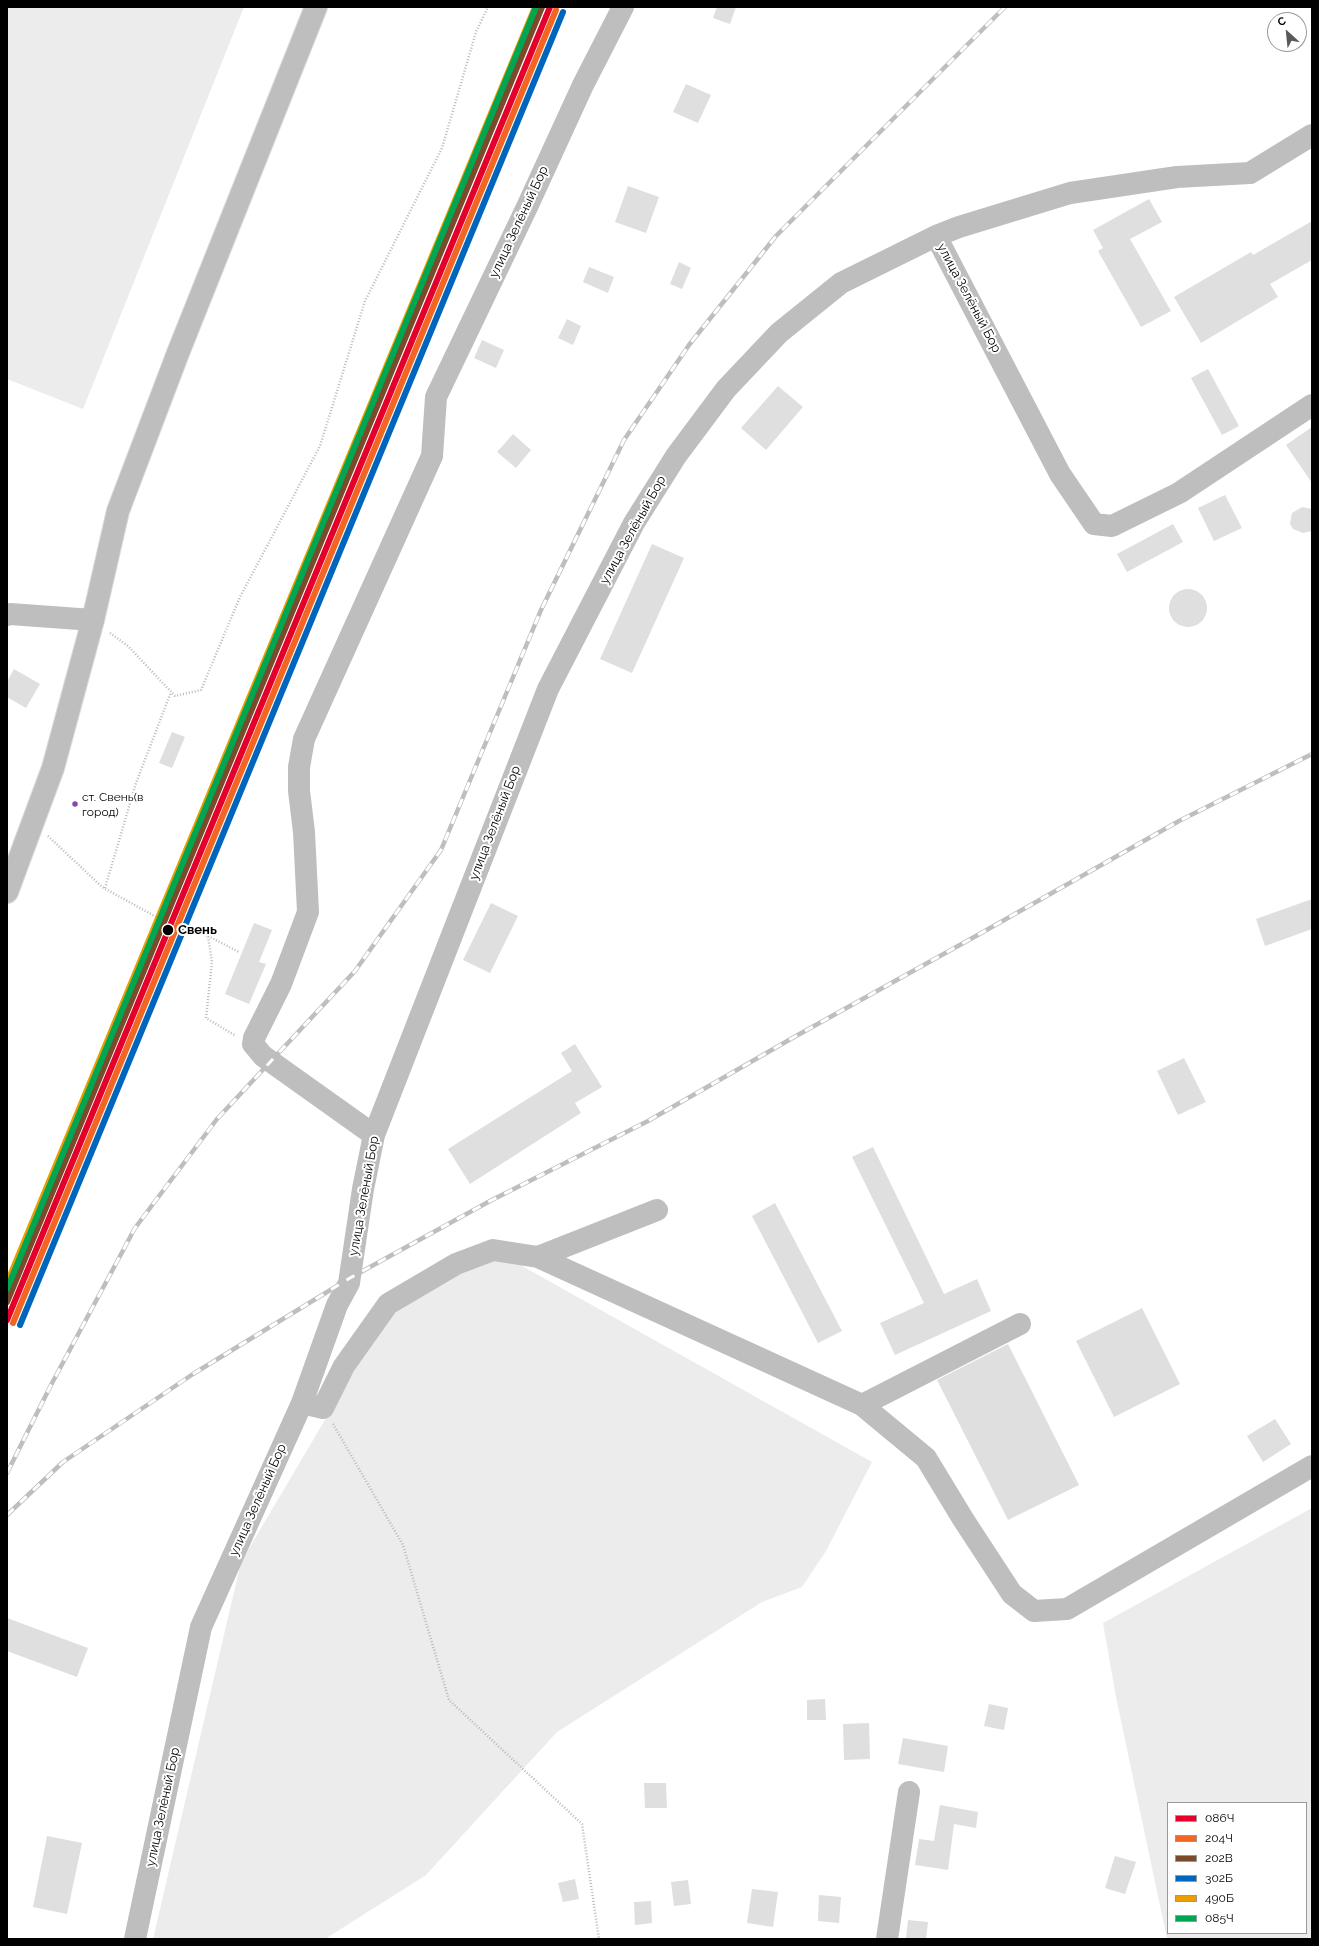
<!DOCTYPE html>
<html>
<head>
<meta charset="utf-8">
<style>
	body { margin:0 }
	#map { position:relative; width:1319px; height:1946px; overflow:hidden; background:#fff; font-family:Raleway,sans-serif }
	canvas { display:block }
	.frame { position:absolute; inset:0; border:8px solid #000; pointer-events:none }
	.legend { position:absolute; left:1167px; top:1802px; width:140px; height:132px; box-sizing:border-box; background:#fff; border:1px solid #999; margin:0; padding:5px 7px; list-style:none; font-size:12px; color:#000 }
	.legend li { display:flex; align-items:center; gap:8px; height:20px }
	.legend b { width:20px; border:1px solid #999 }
	.north { position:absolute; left:1267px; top:12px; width:40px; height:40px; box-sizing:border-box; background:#fff; border:1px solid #999; border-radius:50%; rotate:333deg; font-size:11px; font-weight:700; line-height:16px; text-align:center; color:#000 }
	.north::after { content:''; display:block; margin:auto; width:14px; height:18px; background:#595959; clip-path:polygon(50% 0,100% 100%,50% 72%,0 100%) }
</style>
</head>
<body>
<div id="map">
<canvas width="1319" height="1946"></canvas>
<div class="frame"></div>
<ul class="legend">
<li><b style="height:5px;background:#e4002b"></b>086Ч</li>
<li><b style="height:5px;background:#f26522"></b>204Ч</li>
<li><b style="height:5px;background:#7a4b2a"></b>202В</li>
<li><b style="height:5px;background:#0065bd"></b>302Б</li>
<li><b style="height:5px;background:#eb9e00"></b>490Б</li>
<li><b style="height:5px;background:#00a651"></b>085Ч</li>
</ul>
<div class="north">С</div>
</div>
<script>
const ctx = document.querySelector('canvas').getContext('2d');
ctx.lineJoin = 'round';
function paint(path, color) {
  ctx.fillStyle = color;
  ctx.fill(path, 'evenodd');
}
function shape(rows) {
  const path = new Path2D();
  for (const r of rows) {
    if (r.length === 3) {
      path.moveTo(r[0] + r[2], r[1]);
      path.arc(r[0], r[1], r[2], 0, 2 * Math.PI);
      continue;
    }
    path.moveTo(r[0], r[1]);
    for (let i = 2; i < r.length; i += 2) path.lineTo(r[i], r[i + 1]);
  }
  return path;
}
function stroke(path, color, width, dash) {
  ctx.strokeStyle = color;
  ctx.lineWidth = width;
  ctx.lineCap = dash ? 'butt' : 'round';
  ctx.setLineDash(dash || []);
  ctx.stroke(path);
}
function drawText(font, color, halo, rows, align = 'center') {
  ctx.font = font + ' Raleway,sans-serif';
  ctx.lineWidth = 4;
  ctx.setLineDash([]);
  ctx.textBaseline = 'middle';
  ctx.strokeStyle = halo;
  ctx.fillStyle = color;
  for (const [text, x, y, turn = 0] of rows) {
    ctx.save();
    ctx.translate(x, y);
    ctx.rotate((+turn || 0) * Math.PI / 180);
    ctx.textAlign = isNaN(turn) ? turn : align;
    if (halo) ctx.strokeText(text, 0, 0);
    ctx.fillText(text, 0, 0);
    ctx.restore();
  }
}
const green = shape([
	[7,7,244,7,83,409,7,379],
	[499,1253,872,1462,826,1551,802,1587,762,1602,557,1732,426,1875,325,1939,153,1939,241,1562,391,1308],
	[1312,1508,1312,1939,1167,1939,1116,1697,1103,1623],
	[1168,1803,1306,1803,1306,1933,1168,1933]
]);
const building = shape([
	[717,7,736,7,730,24,713,18],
	[686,84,711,95,698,123,673,112],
	[628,186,659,197,646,233,615,222],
	[1149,199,1162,222,1130,239,1171,311,1141,327,1098,251,1103,248,1093,230],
	[1312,221,1312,260,1270,284,1278,297,1201,343,1174,297,1251,252,1253,255],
	[679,262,691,268,682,289,670,284],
	[589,267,614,277,608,293,583,282],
	[567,319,581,326,573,345,558,338],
	[482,340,504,350,496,368,474,358],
	[1208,369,1239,426,1222,435,1191,378],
	[778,386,803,407,766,450,741,428],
	[1312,427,1312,483,1286,445],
	[513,434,531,450,516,468,497,452],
	[1225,495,1242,528,1214,541,1198,508],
	[1302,507,1312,509,1312,531,1303,533,1293,529,1290,524,1292,513],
	[1173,524,1183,542,1127,572,1117,554],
	[652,544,684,558,632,673,600,659],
	[1188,608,19],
	[14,669,40,684,26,708,7,697,7,682],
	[172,732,185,737,172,768,159,763],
	[1312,899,1312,929,1265,946,1256,919],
	[491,903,518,916,490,973,463,960],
	[254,923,272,930,259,962,266,964,249,1004,225,994],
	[575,1044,602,1087,575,1103,581,1113,470,1184,448,1149,572,1071,561,1053],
	[1184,1058,1206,1102,1178,1115,1157,1071],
	[873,1147,944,1294,977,1279,991,1311,895,1355,880,1323,924,1303,852,1157],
	[775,1203,842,1331,818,1343,752,1216],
	[1142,1308,1180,1384,1114,1417,1076,1341],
	[1008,1344,1079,1485,1008,1520,937,1380],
	[1275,1419,1291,1444,1263,1462,1247,1436],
	[7,1618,88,1648,77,1677,7,1651],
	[825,1699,826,1720,807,1720,807,1700],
	[989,1704,1008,1708,1004,1730,984,1726],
	[869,1723,870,1759,844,1760,843,1724],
	[903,1738,948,1746,944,1772,898,1764],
	[644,1783,666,1783,667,1808,645,1808],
	[940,1805,978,1812,976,1828,954,1824,948,1870,915,1865,919,1839,934,1841],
	[47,1836,82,1843,67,1914,33,1907],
	[1115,1856,1136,1862,1125,1894,1105,1888],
	[575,1879,579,1899,563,1902,558,1883],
	[688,1880,691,1904,674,1906,671,1882],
	[752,1889,778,1892,773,1927,747,1923],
	[819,1895,841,1897,839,1923,818,1921],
	[651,1901,652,1923,635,1925,634,1902],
	[908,1920,928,1922,926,1939,906,1939]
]);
const path = shape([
	[110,633,128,646,175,696,201,690,240,597,320,446,365,301,442,148,476,32,488,7],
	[48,836,102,887,160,919,208,936,212,962,206,1018,236,1036],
	[105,888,136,783,171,692],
	[208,936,239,952],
	[333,1424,403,1545,449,1700,582,1824,599,1939]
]);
const minor = shape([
	[936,236,959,227,1070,193,1177,177,1250,173,1312,135],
	[7,615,10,614,93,620],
	[374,1135,263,1056,253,1044,254,1038,281,984,308,912,304,832,299,791,299,767,304,739,432,456,436,397,527,207,583,85,623,7],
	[538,1257,657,1210],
	[302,1403,323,1408,344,1366,388,1304,456,1264,493,1250,538,1257,862,1405,926,1458,963,1519,1012,1594,1034,1611,1067,1609,1312,1466],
	[862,1405,1020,1324],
	[135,1939,201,1627,302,1403,337,1305,349,1283,363,1189,374,1135,548,689,634,523,676,456,726,389,779,333,841,283,936,236,1060,474,1094,524,1112,526,1179,493,1312,405],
	[887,1939,909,1792]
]);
const major = shape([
	[7,892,53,768,93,620,118,511,178,353,316,7]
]);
const rail = shape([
	[7,1473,51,1385,135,1228,217,1119,355,971,441,850,541,610,624,440,689,345,776,236,1005,7],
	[7,1515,63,1462,193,1374,350,1278,490,1201,648,1121,796,1036,976,936,1179,821,1312,754]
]);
const rail1 = shape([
	[7,1320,550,7]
]);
const rail2 = shape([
	[13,1323,556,10]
]);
const rail3 = shape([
	[7,1302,542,7]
]);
const rail4 = shape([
	[20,1325,563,12]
]);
const rail5 = shape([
	[7,1283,535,7]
]);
const rail6 = shape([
	[7,1289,536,7]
]);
const markers = [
	[75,804,3.5,"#8e44ad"],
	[168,930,6,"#000"]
];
const busNames = [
	["ст. Свень(в",82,797],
	["город)",82,812]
];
const streetNames = [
	["улица Зелёный Бор",519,222,-65],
	["улица Зелёный Бор",969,298,62],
	["улица Зелёный Бор",633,530,-61],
	["улица Зелёный Бор",495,823,-69],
	["улица Зелёный Бор",364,1196,-80],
	["улица Зелёный Бор",258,1500,-66],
	["улица Зелёный Бор",163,1807,-78]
];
const stopNames = [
	["Свень",178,930]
];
paint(green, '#ececec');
paint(building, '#dfdfdf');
stroke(major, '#dbdbdb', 24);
stroke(path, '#b9b9b9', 2.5, [1, 2]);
stroke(minor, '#bebebe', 22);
stroke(major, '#bebebe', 22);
stroke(rail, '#bebebe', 4.5);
stroke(rail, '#fff', 3, [9]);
stroke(rail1, '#e4002b', 6);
stroke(rail2, '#f26522', 6);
stroke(rail3, '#7a4b2a', 6);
stroke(rail4, '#0065bd', 6);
stroke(rail5, '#eb9e00', 6);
stroke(rail6, '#00a651', 6);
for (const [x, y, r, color] of markers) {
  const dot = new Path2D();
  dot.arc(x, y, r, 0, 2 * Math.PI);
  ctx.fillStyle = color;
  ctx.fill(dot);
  stroke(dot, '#fff', 1.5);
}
drawText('12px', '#000', '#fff', busNames, 'left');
drawText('13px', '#000', '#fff', streetNames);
drawText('bold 13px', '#000', '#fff', stopNames, 'left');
</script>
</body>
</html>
